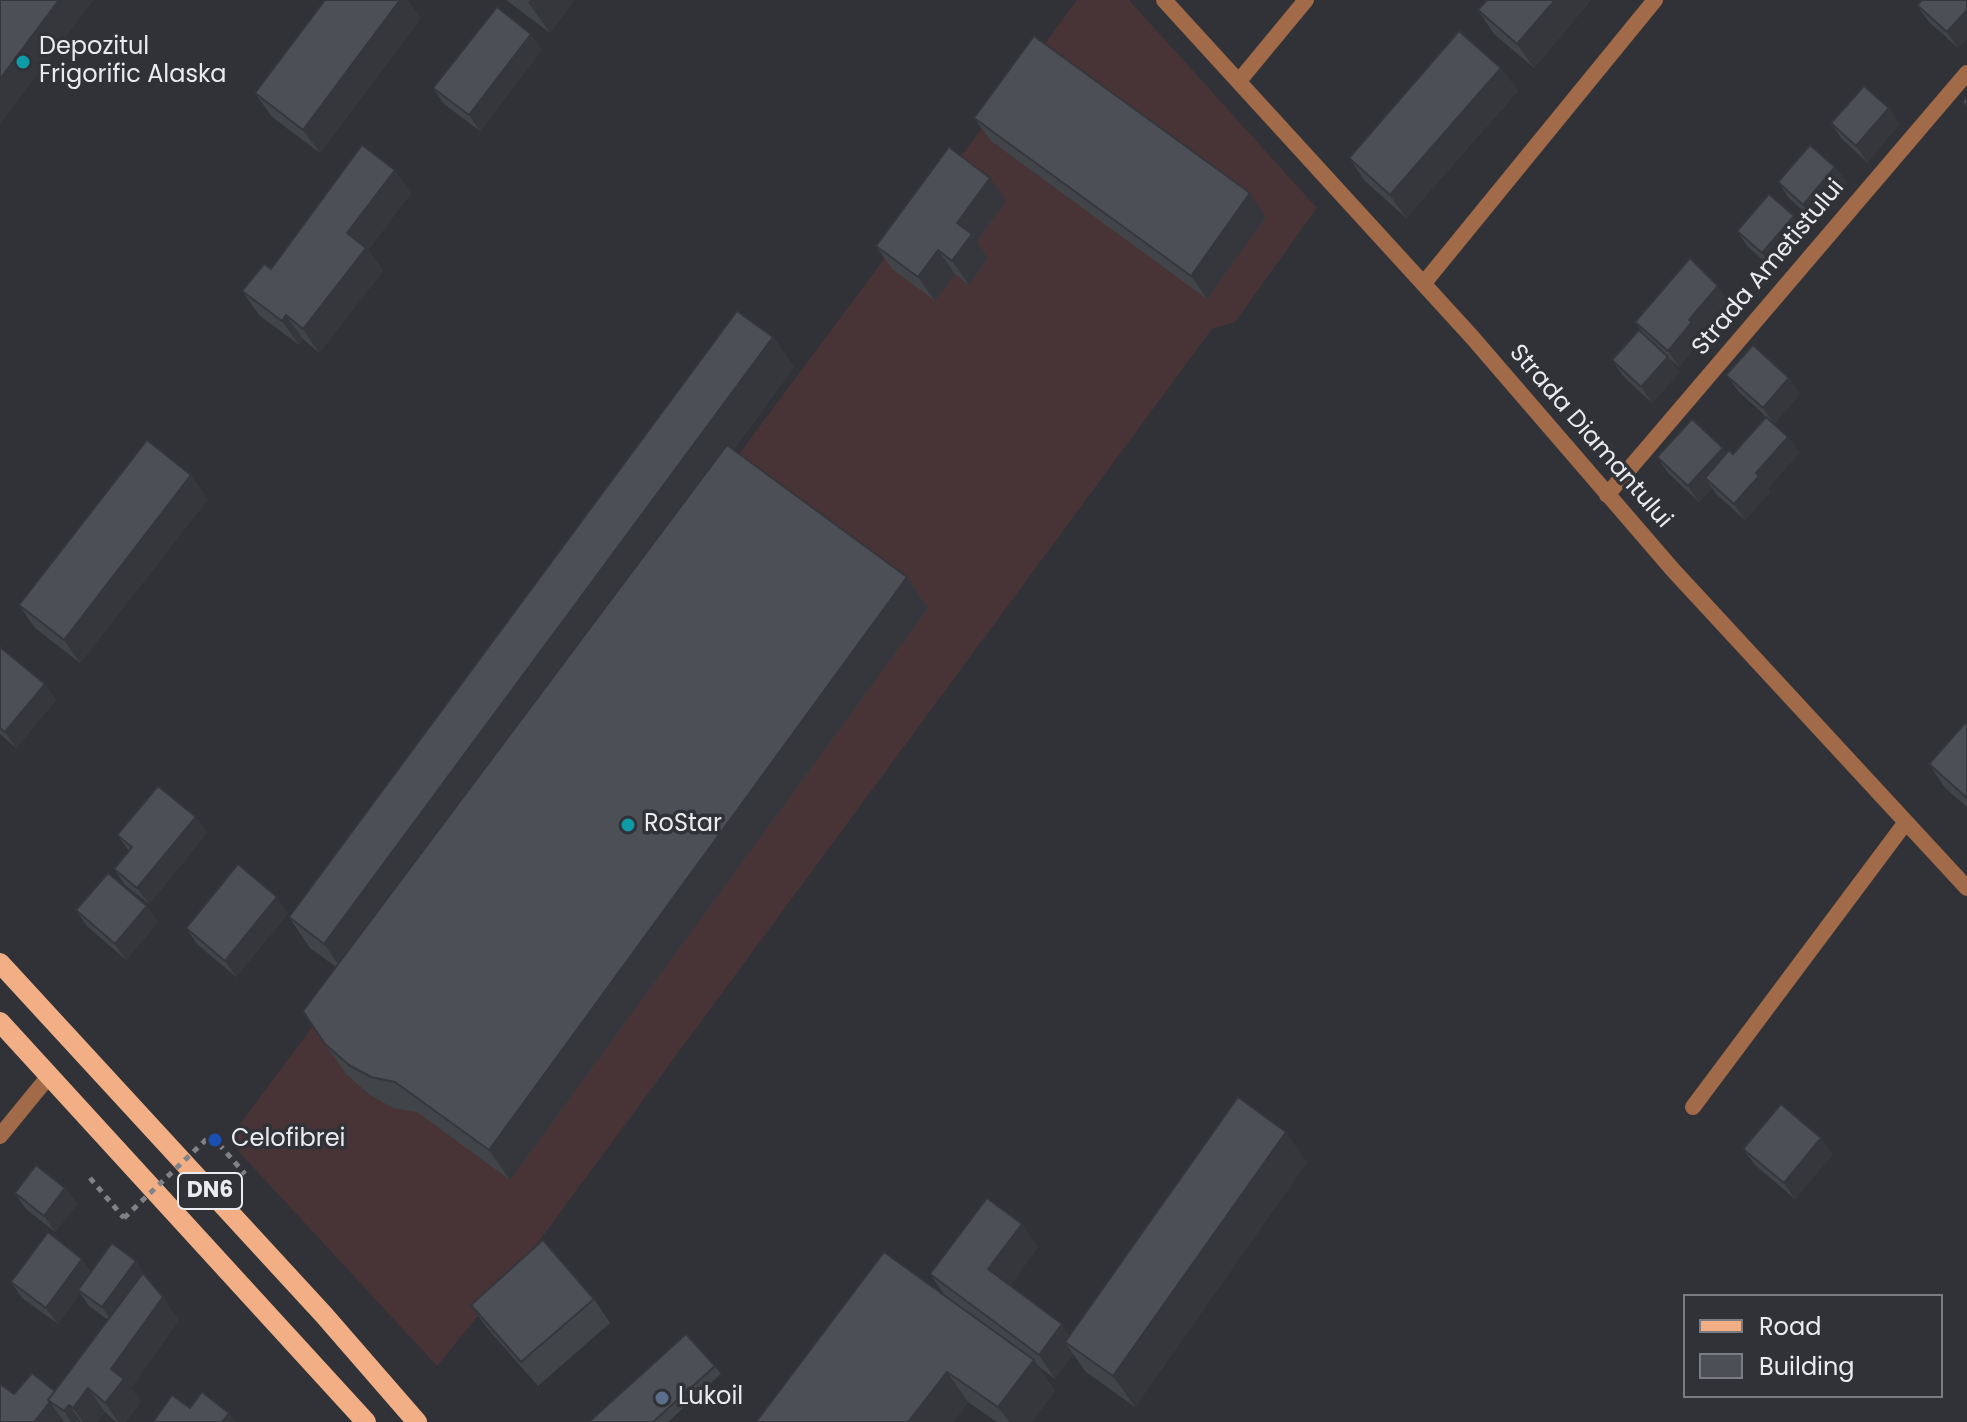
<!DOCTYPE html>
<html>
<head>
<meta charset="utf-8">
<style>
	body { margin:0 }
	#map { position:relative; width:1967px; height:1422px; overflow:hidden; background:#303237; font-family:Poppins,sans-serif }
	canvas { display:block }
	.legend { position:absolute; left:1683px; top:1294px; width:260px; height:104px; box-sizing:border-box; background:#303237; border:2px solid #7a7c81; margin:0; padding:10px 14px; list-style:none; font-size:24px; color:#eaebef }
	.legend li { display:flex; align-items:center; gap:16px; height:40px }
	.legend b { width:40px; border:2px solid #7a7c81 }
</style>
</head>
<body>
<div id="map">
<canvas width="1967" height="1422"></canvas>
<ul class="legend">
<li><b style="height:10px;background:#f2af85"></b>Road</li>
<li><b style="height:22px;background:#4c4f55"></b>Building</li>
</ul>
</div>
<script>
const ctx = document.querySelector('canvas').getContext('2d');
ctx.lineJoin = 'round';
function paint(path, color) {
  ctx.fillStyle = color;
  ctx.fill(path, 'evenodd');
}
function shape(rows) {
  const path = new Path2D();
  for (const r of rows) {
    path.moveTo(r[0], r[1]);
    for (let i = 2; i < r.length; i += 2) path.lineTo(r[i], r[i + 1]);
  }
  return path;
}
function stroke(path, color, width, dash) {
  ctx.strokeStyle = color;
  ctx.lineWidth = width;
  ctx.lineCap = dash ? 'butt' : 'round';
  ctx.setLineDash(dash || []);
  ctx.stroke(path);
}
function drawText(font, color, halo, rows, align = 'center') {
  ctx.font = font + ' Poppins,sans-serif';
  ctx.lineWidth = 7;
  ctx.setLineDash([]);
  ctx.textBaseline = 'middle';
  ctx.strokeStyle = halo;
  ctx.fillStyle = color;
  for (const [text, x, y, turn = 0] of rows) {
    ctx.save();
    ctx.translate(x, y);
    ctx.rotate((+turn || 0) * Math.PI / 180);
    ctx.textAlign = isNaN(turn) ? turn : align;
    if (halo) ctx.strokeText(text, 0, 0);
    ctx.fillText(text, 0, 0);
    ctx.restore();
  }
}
const industrial = shape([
	[1077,0,1129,0,1317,208,1235,322,1212,329,534,1248,437,1366,228,1140]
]);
const path = shape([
	[211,1135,245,1174],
	[90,1178,124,1218]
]);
const street = shape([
	[1164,0,1472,337,1673,570,1967,888],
	[1239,81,1306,0],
	[1424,283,1655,0],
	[1607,495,1967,73],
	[1693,1107,1906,822],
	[0,1136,49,1076]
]);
const primary = shape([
	[0,963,324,1315,417,1422],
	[0,1022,366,1422]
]);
const pathBridge = shape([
	[124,1218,211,1135]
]);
const wall = shape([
	[506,0,574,0,550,33],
	[1591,0,1534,68,1494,34,1478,10],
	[1967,0,1958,48,1928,21,1917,5],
	[421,18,320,153,272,117,255,93],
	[542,50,480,131,444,104,433,88],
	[1501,68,1518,91,1406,218,1365,181,1349,158],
	[1889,108,1900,124,1867,162,1842,139,1831,123],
	[974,118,1250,193,1266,217,1207,299,991,141],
	[1835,167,1847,183,1814,221,1789,198,1778,182],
	[411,193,368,250,383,271,319,353,303,339,299,345,259,315,242,291,271,269],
	[1006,201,977,241,988,258,969,285,955,274,935,301,892,269,876,246],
	[1737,231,1806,232,1773,269,1748,247],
	[1729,302,1701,335,1703,338,1679,367,1669,358,1679,373,1652,403,1623,376,1612,360,1644,335,1635,322],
	[773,337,794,367,733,450,907,577,928,608,510,1180,417,1112,393,1108,370,1095,346,1074,325,1044,336,967,310,948,289,917],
	[1726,375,1789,378,1800,394,1774,424,1738,391],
	[1788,437,1799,453,1768,488,1770,492,1745,520,1716,494,1712,488,1699,502,1668,473,1657,457,1723,448,1727,453,1733,454],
	[208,499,80,663,35,628,19,605],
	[0,647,45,684,56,700,16,748,0,734],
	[1967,721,1967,807,1945,788,1929,764],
	[196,817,207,833,149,904,125,885,114,869,129,851,117,835],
	[147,906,158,922,126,960,87,926,76,910],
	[288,913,236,977,197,944,186,928],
	[1743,1149,1833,1154,1795,1199,1755,1165],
	[1307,1162,1135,1407,1086,1372,1073,1354,1055,1379,1037,1365,1055,1391,1031,1422,997,1422,968,1402,953,1422,756,1422,946,1297,930,1274,1038,1247,1010,1285,1069,1336],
	[65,1188,77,1204,55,1232,26,1209,15,1193],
	[136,1261,146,1277,179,1320,131,1388,141,1402,125,1422,116,1422,105,1412,97,1422,64,1422,61,1418,58,1422,0,1422,14,1394,55,1391,108,1320,89,1306,80,1293,58,1324,22,1298,11,1282,91,1272],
	[594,1299,610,1323,538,1386,487,1328,471,1305],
	[715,1366,721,1374,668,1422,589,1422]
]);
const shadedWall = shape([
	[59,0,94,0,0,124,0,79],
	[400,0,408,0,421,18,320,153,303,130],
	[530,0,574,0,550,33,528,2],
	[1555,0,1591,0,1534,68,1517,44],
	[1967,10,1967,39,1958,48,1947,32],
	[531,34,542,50,480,131,469,115],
	[1501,68,1518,91,1406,218,1390,195],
	[1889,108,1900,124,1867,162,1856,146],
	[1835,167,1847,183,1814,221,1803,205],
	[395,170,411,193,368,250,383,271,319,353,303,329,347,233],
	[990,178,1006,201,977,241,988,258,969,285,952,261,957,223],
	[1250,193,1266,217,1207,299,1191,276],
	[1794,216,1806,232,1773,269,1762,253],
	[938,250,955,274,935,301,918,277],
	[1718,286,1729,302,1701,335,1703,338,1679,367,1668,351,1689,320],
	[286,315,303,339,299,345,282,321],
	[773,337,794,367,345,974,324,944],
	[1668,357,1679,373,1652,403,1641,387],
	[1789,378,1800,394,1774,424,1763,408],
	[1788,437,1799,453,1768,488,1770,492,1745,520,1734,504,1756,473],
	[1723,448,1734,464,1705,478,1712,488,1699,502,1688,486],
	[191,475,208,499,80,663,64,640],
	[907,577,928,608,510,1180,489,1150],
	[45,684,56,700,16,748,5,732],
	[196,817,207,833,149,904,137,888],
	[277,897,288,913,236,977,225,961],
	[147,906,158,922,126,960,115,944],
	[1286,1132,1307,1162,1135,1407,1113,1376],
	[1821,1138,1833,1154,1795,1199,1784,1183],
	[65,1188,77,1204,55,1232,44,1216],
	[1022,1224,1038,1247,1004,1293,988,1269],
	[82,1259,94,1275,78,1290,80,1293,58,1324,46,1308],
	[136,1261,147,1277,113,1323,102,1307],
	[163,1297,179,1320,131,1388,141,1402,125,1422,118,1422,105,1403,111,1369],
	[1062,1324,1078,1348,1065,1342,1073,1354,1055,1379,1039,1355],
	[1034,1360,1055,1391,1031,1422,1009,1422,998,1407],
	[947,1372,968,1402,953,1422,908,1422],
	[88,1388,105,1412,97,1422,83,1422,73,1408],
	[50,1402,61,1418,58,1422,34,1422],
	[69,1405,81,1422,71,1422,64,1411],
	[229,1413,236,1422,222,1422]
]);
const building = shape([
	[0,0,59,0,0,79,0,0],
	[325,0,400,0,303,130,255,93,325,0],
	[1487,0,1555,0,1517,44,1478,10,1487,0],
	[1922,0,1967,0,1967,10,1947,32,1917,5,1922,0],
	[497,7,531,34,469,115,433,88,497,7],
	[1459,31,1501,68,1390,195,1349,158,1459,31],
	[1034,36,1250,193,1191,276,974,118,1034,36],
	[1864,86,1889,108,1856,146,1831,123,1864,86],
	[1967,96,1967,106,1962,102,1967,96],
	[362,145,395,170,347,233,366,248,303,329,286,315,282,321,242,291,264,264,271,269,362,145],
	[1810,145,1835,167,1803,205,1778,182,1810,145],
	[949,147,990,178,957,223,972,234,952,261,938,250,918,277,876,246,949,147],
	[1769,194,1794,216,1762,253,1737,231,1769,194],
	[1690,258,1718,286,1689,320,1692,322,1668,351,1635,322,1690,258],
	[737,311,773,337,324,944,289,917,737,311],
	[1639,330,1668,357,1641,387,1612,360,1639,330],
	[1753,345,1789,378,1763,408,1726,375,1753,345],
	[1766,417,1788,437,1756,473,1759,476,1734,504,1705,478,1729,450,1733,454,1766,417],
	[1692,419,1723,448,1688,486,1657,457,1692,419],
	[147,440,191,475,64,640,19,605,147,440],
	[727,445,907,577,489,1150,395,1082,371,1077,349,1065,325,1044,303,1011,727,445],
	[0,647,45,684,5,732,0,728,0,647],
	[1967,721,1967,798,1929,764,1967,721],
	[158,786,196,817,137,888,114,869,132,847,117,835,158,786],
	[238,864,277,897,225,961,186,928,238,864],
	[108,873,147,906,115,944,76,910,108,873],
	[1238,1097,1286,1132,1113,1376,1065,1342,1238,1097],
	[1781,1104,1821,1138,1784,1183,1743,1149,1781,1104],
	[36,1165,65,1188,44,1216,15,1193,36,1165],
	[987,1198,1022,1224,988,1269,1062,1324,1039,1355,930,1274,987,1198],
	[48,1232,82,1259,46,1308,11,1282,48,1232],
	[543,1240,594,1299,521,1362,471,1305,543,1240],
	[112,1243,136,1261,102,1307,78,1290,112,1243],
	[884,1252,1034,1360,998,1407,947,1372,908,1422,756,1422,884,1252],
	[143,1273,163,1297,111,1369,124,1379,105,1403,88,1388,73,1408,69,1405,64,1411,48,1400,143,1273],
	[686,1334,715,1366,653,1422,589,1422,686,1334],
	[32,1373,55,1391,48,1400,50,1402,34,1422,0,1422,0,1384,14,1394,32,1373],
	[202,1392,229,1413,222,1422,153,1422,172,1395,190,1408,202,1392]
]);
const markers = [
	[23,62,8,"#0f9aa8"],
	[628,825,8,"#0f9aa8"],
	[215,1140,8,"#1a4fb4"],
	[662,1398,8,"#5c6f8a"]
];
const shields = [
	[210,1191,64]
];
const shieldNames = [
	["DN6",210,1191]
];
const poiNames = [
	["Depozitul",39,48],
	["Frigorific Alaska",39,76],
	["RoStar",644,825],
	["Celofibrei",231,1140],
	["Lukoil",678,1398]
];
const streetNames = [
	["Strada Ametistului",1769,268,-50],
	["Strada Diamantului",1590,437,49]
];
paint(industrial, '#483336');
stroke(path, '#818287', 5, [6, 6]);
stroke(street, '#a16a48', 16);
stroke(primary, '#f2af85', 20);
stroke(pathBridge, '#818287', 5, [6, 6]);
paint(wall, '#414449');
paint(shadedWall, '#35373c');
paint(building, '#4c4f55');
stroke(building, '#35373c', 2);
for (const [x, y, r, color] of markers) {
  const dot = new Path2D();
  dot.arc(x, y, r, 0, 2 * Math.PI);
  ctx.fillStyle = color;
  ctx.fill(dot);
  stroke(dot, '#303237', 3);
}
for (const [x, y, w] of shields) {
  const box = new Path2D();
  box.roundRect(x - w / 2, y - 18, w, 36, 6);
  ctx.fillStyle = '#303237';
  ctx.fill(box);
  stroke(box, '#eaebef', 2);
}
drawText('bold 22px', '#eaebef', null, shieldNames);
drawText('24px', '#eaebef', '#303237', poiNames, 'left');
drawText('24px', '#eaebef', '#303237', streetNames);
</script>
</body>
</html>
